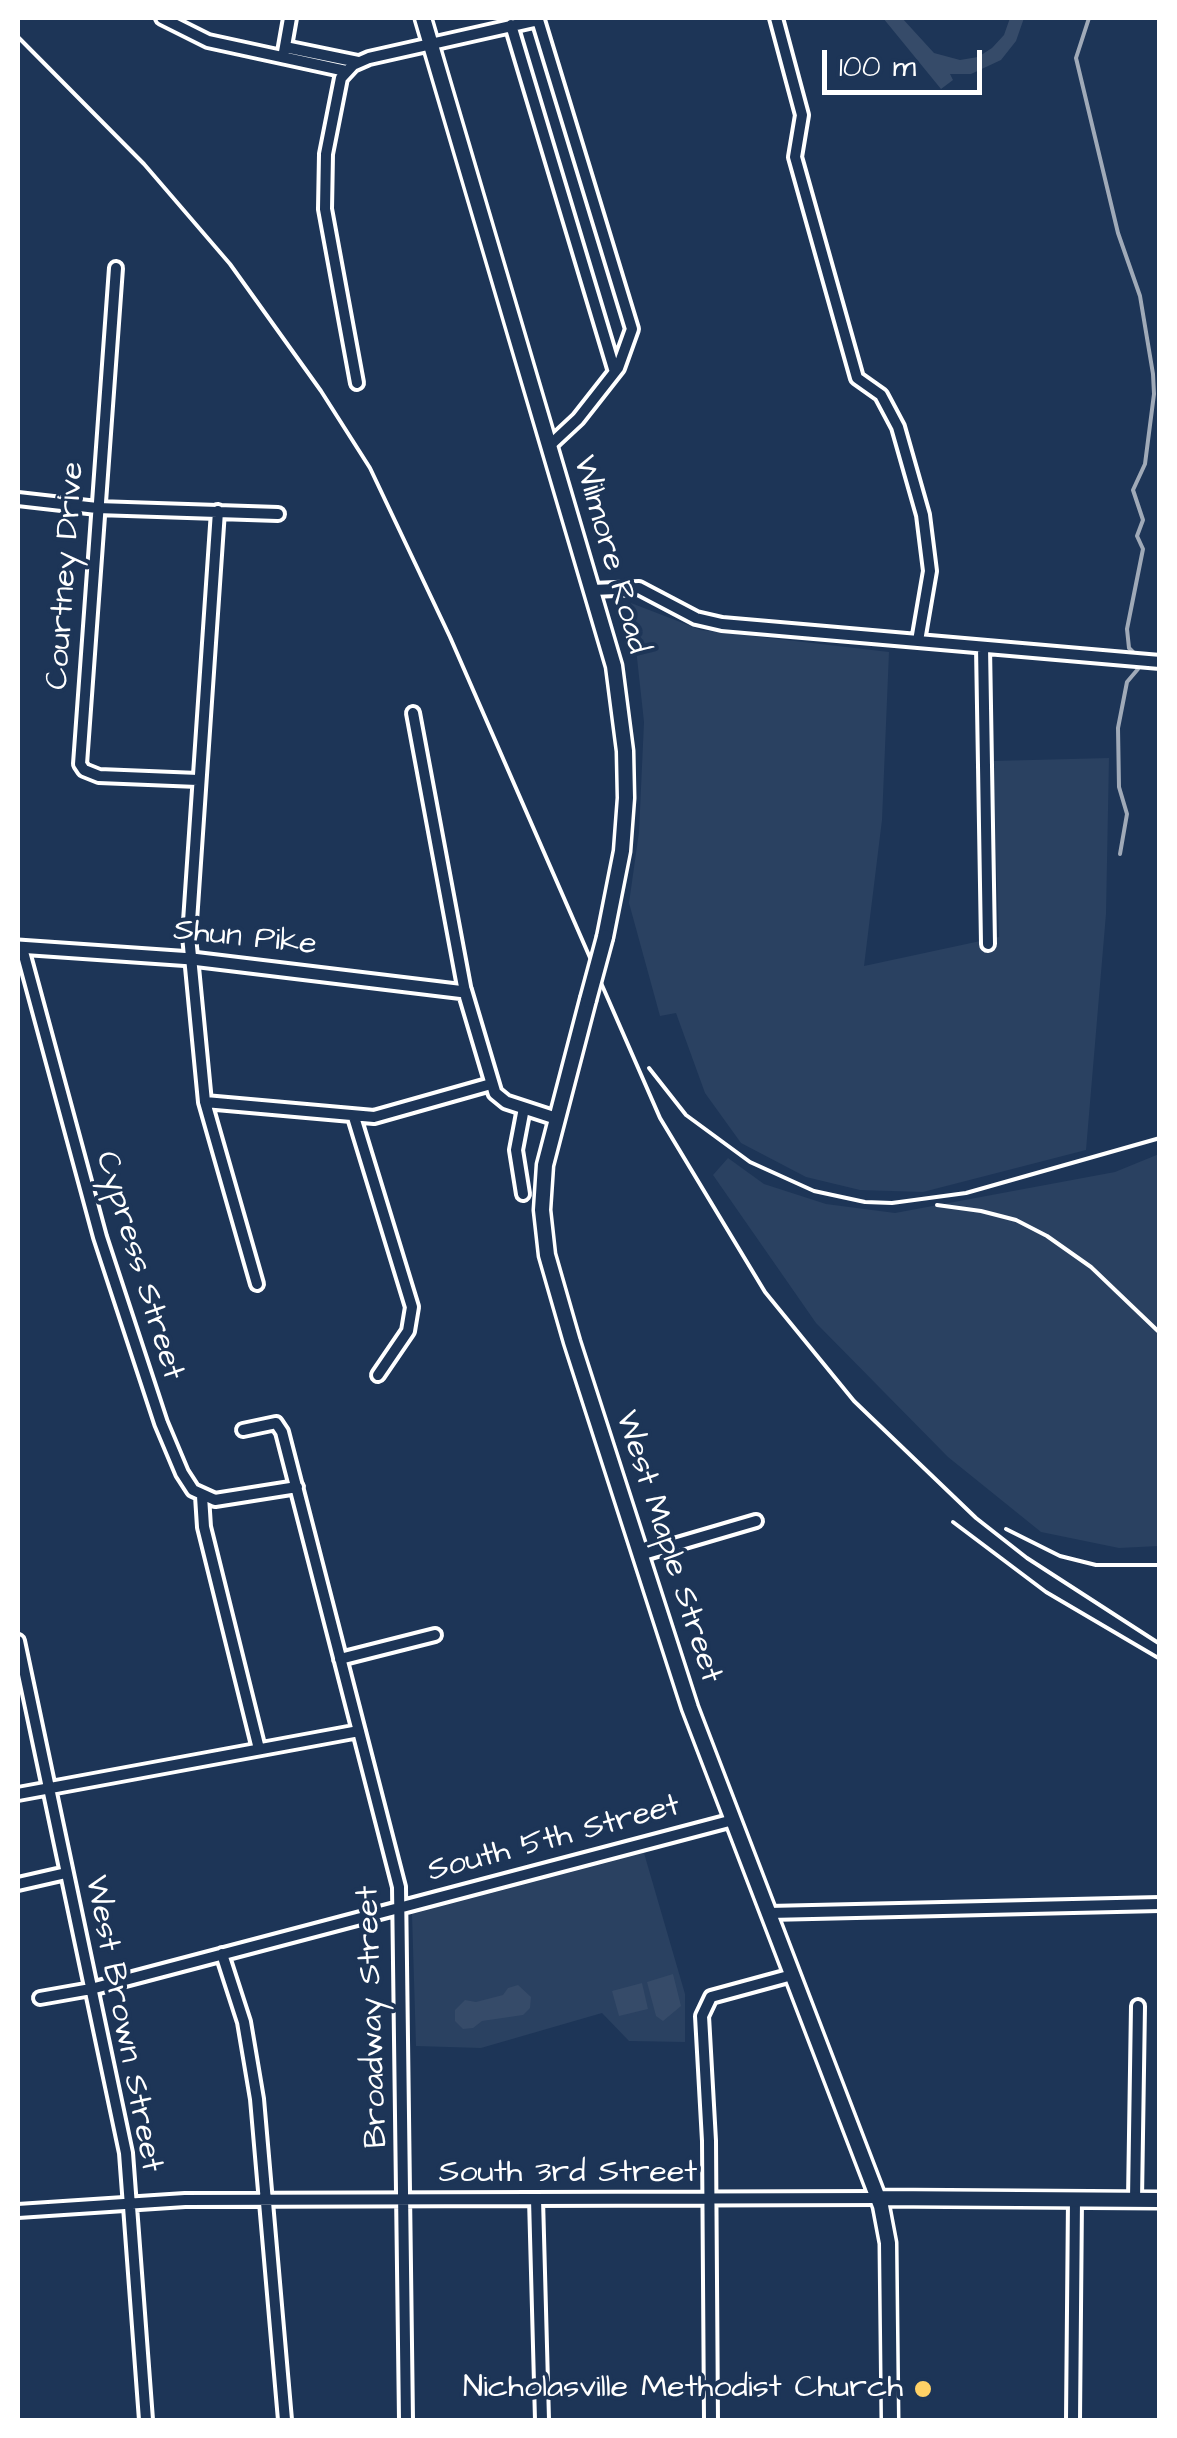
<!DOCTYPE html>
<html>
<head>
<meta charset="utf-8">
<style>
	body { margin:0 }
	#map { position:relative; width:1177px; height:2438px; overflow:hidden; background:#1d3557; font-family:"Architects Daughter",sans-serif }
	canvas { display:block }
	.frame { position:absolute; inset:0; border:20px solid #fff; pointer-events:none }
	.scale { position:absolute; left:822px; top:50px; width:160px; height:45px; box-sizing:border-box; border:5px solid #fff; border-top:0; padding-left:12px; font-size:30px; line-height:35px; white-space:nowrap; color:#fff; -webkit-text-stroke:8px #1d3557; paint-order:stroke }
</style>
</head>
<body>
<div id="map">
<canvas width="1177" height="2438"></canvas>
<div class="frame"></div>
<div class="scale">100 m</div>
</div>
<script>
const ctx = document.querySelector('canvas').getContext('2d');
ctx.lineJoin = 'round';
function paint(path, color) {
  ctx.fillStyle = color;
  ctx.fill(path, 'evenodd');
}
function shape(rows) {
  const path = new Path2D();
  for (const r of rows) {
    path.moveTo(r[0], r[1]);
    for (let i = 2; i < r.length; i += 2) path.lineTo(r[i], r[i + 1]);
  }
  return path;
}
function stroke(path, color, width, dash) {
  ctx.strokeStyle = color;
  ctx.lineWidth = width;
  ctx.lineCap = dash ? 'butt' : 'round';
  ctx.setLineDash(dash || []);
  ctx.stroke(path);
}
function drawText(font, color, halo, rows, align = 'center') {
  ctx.font = font + ' "Architects Daughter",sans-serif';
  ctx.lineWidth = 8;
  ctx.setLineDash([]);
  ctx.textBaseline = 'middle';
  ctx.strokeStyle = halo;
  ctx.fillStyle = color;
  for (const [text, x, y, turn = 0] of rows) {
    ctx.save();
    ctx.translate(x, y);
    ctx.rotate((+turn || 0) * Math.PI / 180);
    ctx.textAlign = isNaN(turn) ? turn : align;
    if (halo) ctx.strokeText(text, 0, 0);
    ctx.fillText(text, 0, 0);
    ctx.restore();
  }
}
const built = shape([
	[631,603,701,630,889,652,882,820,864,966,999,937,993,761,1109,758,1106,914,1086,1150,923,1192,860,1190,806,1177,741,1143,705,1093,676,1013,660,1016,629,903,639,832,644,722],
	[1159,1154,1159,1546,1119,1548,1041,1532,948,1457,816,1323,713,1175,728,1158,764,1184,826,1204,895,1213,1115,1172],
	[644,1853,685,1994,685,2042,629,2041,602,2013,481,2048,416,2046,412,1914]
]);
const green = shape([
	[883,18,902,18,934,53,960,60,978,57,992,48,1004,35,1010,18,1024,18,1016,41,1001,60,971,74,950,74,953,80,941,89],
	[673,1974,681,2006,663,2021,656,2016,647,1982],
	[642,1983,648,2009,619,2016,612,1991],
	[518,1985,531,1997,530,2008,523,2015,482,2021,473,2028,463,2029,455,2021,455,2010,465,2000,476,2002,503,1995,508,1988]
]);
const stream = shape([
	[1089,18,1076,58,1118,233,1140,296,1153,374,1154,394,1145,464,1133,490,1143,520,1137,536,1143,549,1127,629,1129,648,1134,653],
	[1120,854,1127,814,1119,787,1118,728,1127,682,1138,669]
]);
const minor = shape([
	[162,18,208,41,346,71],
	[776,18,802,115,795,157,857,378,881,395,898,427,923,515,930,571,918,641],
	[538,20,632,329,618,368,578,419,549,446],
	[511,25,615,372],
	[285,47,358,62],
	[284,52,290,18],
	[116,268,80,764,84,770,99,776,198,780],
	[357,383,325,209,326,154,341,78,353,65,369,58,538,20,536,18],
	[18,499,97,508,278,514],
	[218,511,189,936,205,1102,257,1284],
	[593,590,639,588,696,618,722,624,1160,662],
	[983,647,988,944],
	[413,713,465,992],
	[22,948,100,1237,161,1423,182,1473,193,1490,215,1500,297,1487],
	[205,1102,374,1117,491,1084],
	[354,1117,412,1307,408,1331,378,1375],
	[523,1194,516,1150,524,1108],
	[243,1430,276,1423,282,1432,399,1887,406,2420],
	[202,1496,204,1527,259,1749],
	[640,1555,756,1521],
	[18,1641,126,2153,146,2420],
	[340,1659,435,1635],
	[18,1794,359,1731],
	[18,1884,66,1873],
	[769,1913,1160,1904],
	[222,1954,244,2022,257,2099,285,2420],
	[40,1998,91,1989,733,1820],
	[536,2199,542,2420],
	[1135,2199,1138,2006],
	[18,2211,185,2200,878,2198],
	[711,2420,709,2141,702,2016,711,1997,792,1975],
	[1073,2420,1075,2199]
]);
const tertiary = shape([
	[18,947,192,959,465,992,495,1093,506,1102,555,1118]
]);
const secondary = shape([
	[423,18,614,666,625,751,626,798,622,851,605,937],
	[588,1000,545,1165,542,1210,547,1255,572,1342,690,1708,881,2206,888,2243,890,2420],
	[878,2198,1160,2200]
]);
const rail = shape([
	[18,37,144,164,230,264,321,391,370,468,450,637,660,1118,765,1292,854,1401,976,1518,1027,1558,1160,1644],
	[649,1068,686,1115,750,1162,814,1191,865,1202,892,1203,966,1193,1160,1138],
	[937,1205,981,1211,1016,1220,1047,1236,1091,1267,1160,1333],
	[953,1522,1046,1592,1160,1659],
	[1006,1529,1060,1556,1096,1565,1160,1565]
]);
const secondaryBridge = shape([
	[588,1000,605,937]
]);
const markers = [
	[923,2389,10,"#ffd166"]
];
const streetNames = [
	["Wilmore Road",609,555,74],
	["Courtney Drive",67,576,-86],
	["Shun Pike",245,939,6],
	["Cypress Street",138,1266,73],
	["West Maple Street",667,1547,72],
	["South 5th Street",554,1840,-15],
	["Broadway Street",374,2017,-92],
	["West Brown Street",122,2024,79],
	["South 3rd Street",568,2174]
];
const poiNames = [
	["Nicholasville Methodist Church",903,2389]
];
paint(built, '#2a4161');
paint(green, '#364b69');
stroke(stream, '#a0aab8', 4);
stroke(minor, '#fff', 18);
stroke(tertiary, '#fff', 19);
stroke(secondary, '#fff', 21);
stroke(minor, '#1d3557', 10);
stroke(tertiary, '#1d3557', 11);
stroke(secondary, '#1d3557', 14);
stroke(rail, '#fff', 4);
stroke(secondaryBridge, '#fff', 21, []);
stroke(secondaryBridge, '#1d3557', 14);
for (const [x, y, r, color] of markers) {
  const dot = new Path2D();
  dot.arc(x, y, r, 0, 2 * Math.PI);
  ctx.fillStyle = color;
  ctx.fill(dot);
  stroke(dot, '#1d3557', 4);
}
drawText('32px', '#fff', '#1d3557', streetNames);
drawText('32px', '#fff', '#1d3557', poiNames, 'right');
</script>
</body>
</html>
